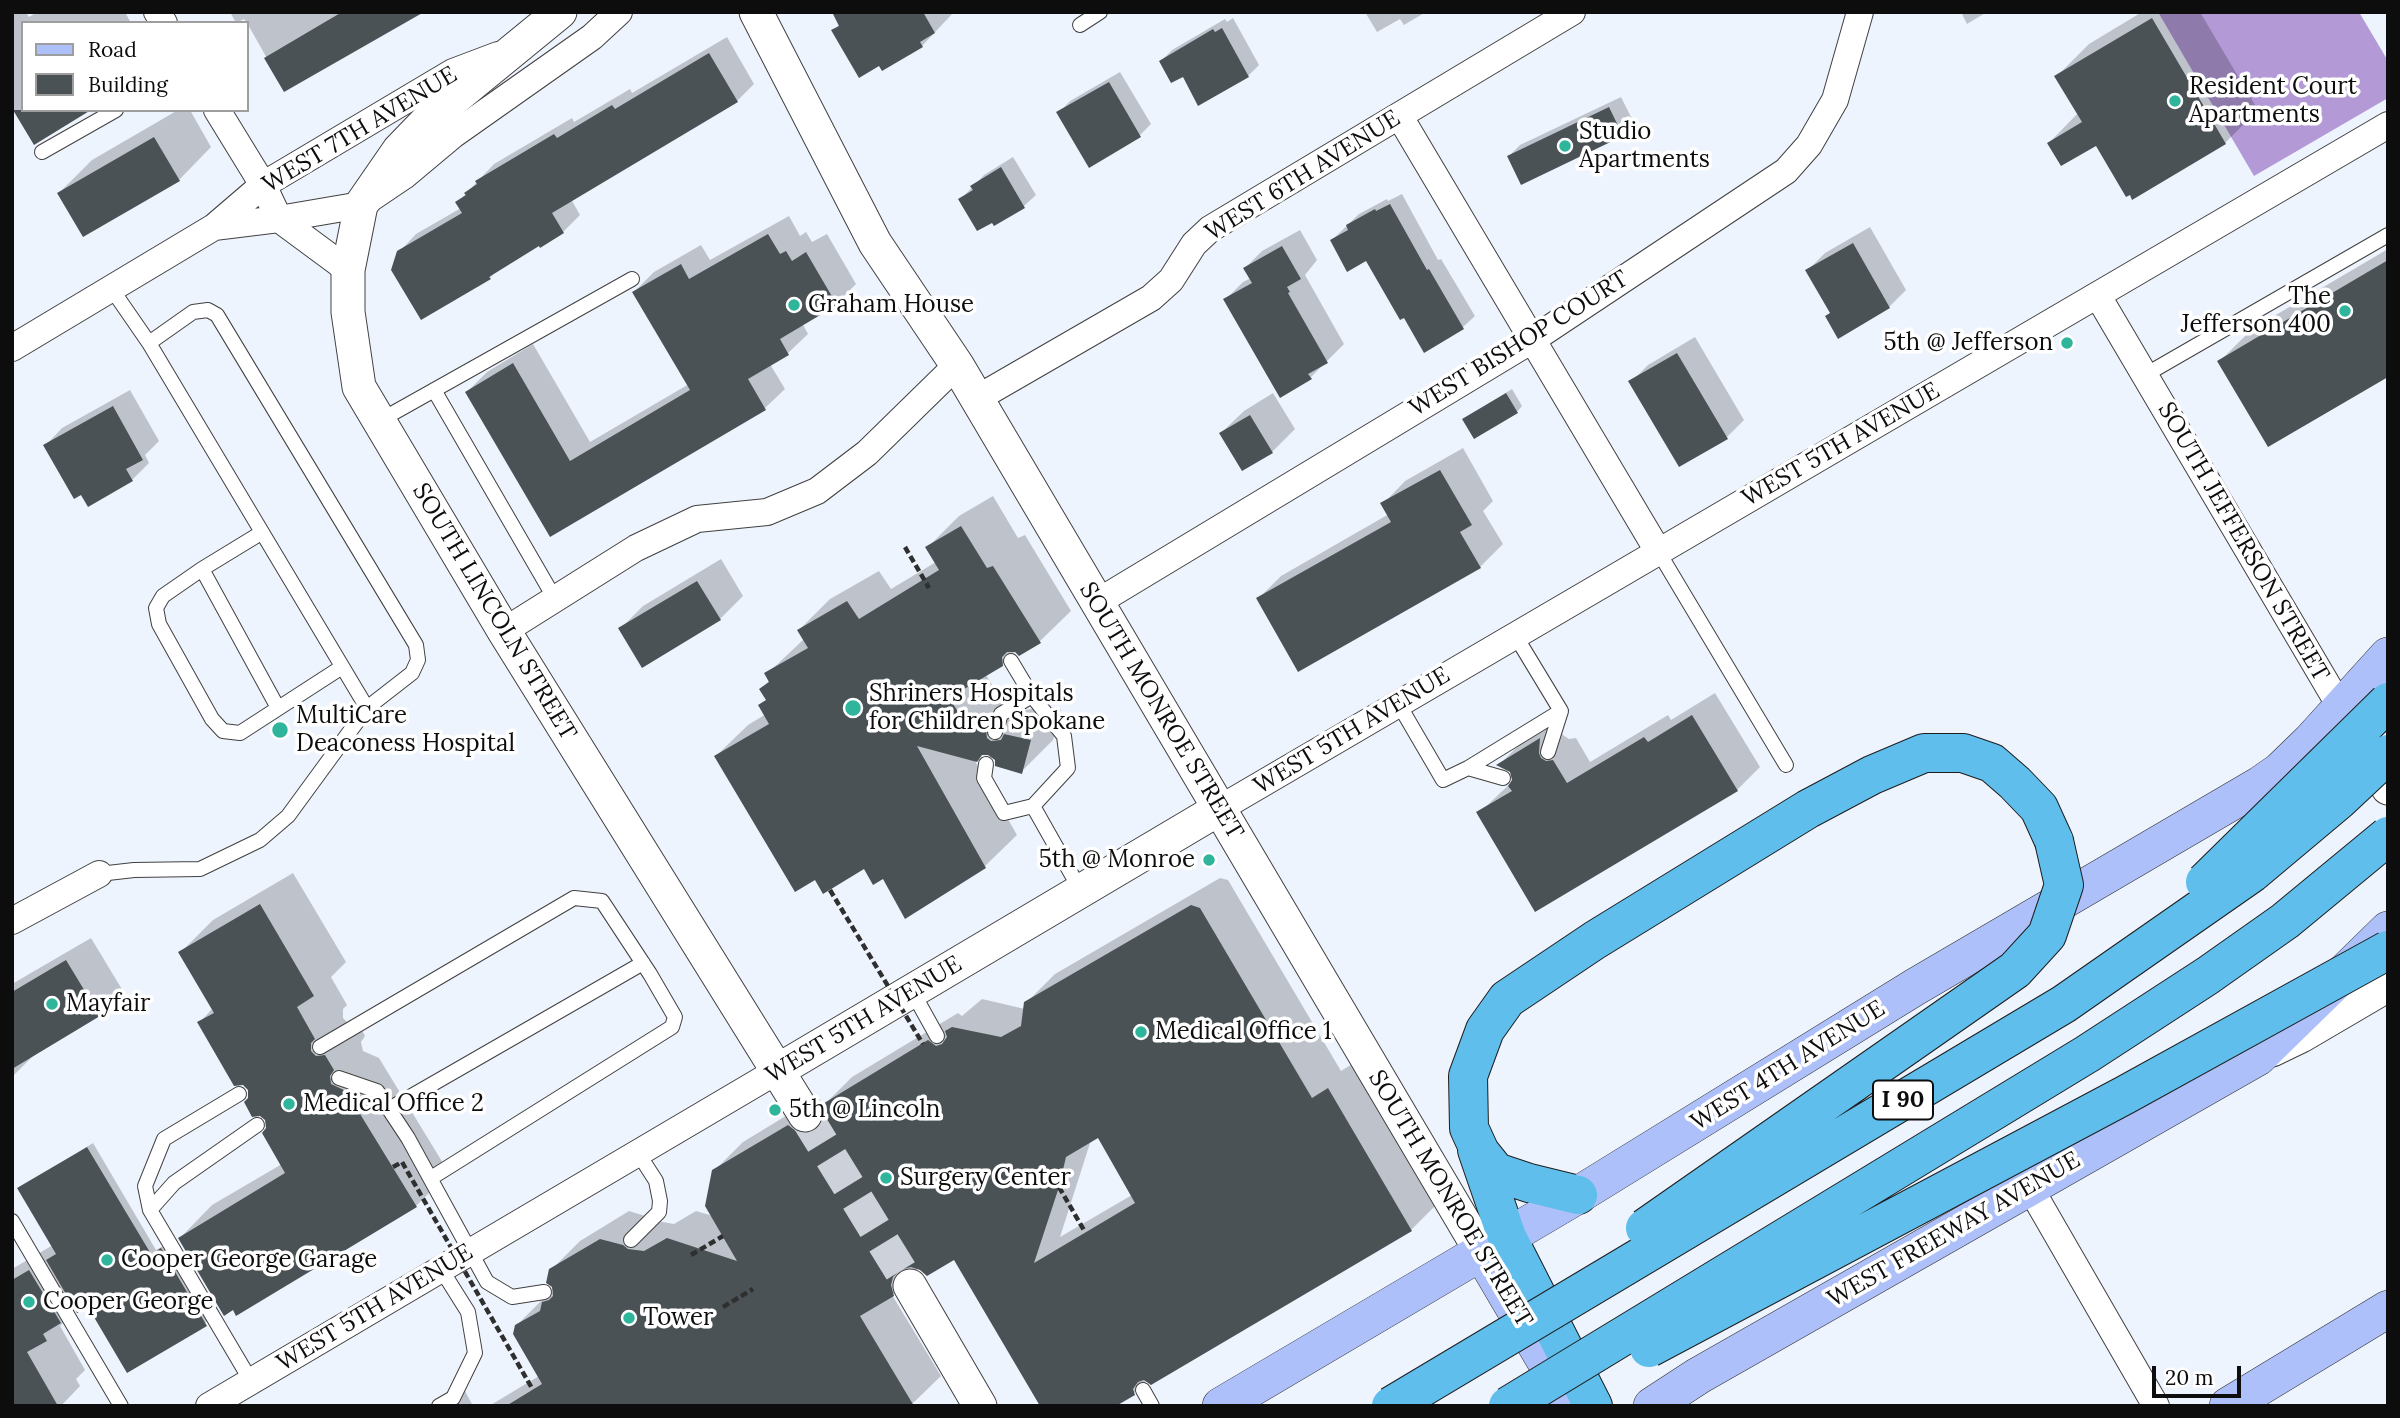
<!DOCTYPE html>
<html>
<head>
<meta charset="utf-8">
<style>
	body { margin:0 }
	#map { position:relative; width:2400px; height:1418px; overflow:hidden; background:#eef4fe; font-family:Lora,serif }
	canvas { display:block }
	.frame { position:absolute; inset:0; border:14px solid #0d0d0d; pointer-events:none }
	.legend { position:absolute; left:21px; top:21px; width:228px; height:91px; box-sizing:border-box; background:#fff; border:2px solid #9e9e9e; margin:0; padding:9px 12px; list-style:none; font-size:21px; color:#0d0d0d }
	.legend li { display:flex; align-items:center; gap:14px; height:35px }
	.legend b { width:35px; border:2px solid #9e9e9e }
	.scale { position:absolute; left:2152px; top:1366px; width:89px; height:32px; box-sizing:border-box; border:4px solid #0d0d0d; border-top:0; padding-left:9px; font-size:21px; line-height:24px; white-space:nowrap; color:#0d0d0d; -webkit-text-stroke:5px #fff; paint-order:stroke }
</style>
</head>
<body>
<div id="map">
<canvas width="2400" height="1418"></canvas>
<div class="frame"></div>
<ul class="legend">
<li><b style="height:9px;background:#aec0fa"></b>Road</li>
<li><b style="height:19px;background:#4a5255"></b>Building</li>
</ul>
<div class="scale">20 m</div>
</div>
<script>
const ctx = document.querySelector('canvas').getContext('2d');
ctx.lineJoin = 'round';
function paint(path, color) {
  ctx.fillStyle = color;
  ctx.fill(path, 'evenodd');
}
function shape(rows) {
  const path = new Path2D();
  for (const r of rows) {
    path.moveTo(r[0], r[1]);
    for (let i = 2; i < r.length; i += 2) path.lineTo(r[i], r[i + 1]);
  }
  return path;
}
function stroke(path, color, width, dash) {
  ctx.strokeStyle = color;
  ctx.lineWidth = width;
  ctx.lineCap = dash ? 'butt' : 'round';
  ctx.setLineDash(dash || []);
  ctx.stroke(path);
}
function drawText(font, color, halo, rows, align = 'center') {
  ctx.font = font + ' Lora,serif';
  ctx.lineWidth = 7;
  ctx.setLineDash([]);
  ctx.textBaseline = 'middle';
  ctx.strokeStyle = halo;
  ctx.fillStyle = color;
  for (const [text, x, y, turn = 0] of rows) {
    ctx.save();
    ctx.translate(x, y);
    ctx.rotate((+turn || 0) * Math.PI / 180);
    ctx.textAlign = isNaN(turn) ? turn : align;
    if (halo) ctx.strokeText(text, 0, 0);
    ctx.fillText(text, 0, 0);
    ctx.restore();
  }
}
const forest = shape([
	[2158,12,2359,12,2388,61,2388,98,2254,176]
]);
const shadow = shape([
	[12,12,26,12,29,17,37,12,125,12,131,23,23,23,23,110,34,142,12,106],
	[230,12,419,12,285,90,247,23,244,19,236,23],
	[834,12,954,12,922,46,883,69,880,63,833,31,840,24],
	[1365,12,1426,12,1404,25,1400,19,1377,32],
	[1961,12,1987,12,1967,24],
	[2142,12,2200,12,2258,110,2225,143,2049,143,2078,113,2057,76,2089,44],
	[1233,18,1259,65,1248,76,1183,75,1161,61,1172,50,1225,19,1227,22],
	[727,37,754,84,737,101,571,199,580,215,563,232,497,270,490,278,399,252,416,234,461,208,458,202,494,164,572,118,574,122,630,89,632,93],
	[1120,72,1151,124,1140,135,1089,165,1059,113,1070,101],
	[1621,97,1634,123,1622,135,1522,183,1509,156,1520,145],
	[178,110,190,110,211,147,179,180,59,193,92,160],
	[1013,157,1036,195,1024,206,995,224,993,220,960,200,984,175],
	[1402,194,1438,260,1441,259,1475,316,1463,327,1425,350,1366,259,1332,240,1359,214,1387,199,1388,201],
	[789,216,800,236,806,232,812,242,827,234,856,284,836,304,802,323,808,334,788,353,770,364,785,389,765,408,551,535,467,392,487,372,533,344,590,442,689,384,634,292,654,272,701,245,710,260],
	[1870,227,1906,290,1889,307,1839,336,1831,312,1808,270,1825,253],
	[1300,230,1317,260,1305,275,1344,344,1310,378,1226,299,1243,282,1251,278,1245,268,1262,251],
	[2388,249,2388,375,2219,362,2252,329],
	[1695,337,1744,420,1727,437,1631,382,1648,365],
	[1512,389,1522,406,1517,412,1464,419],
	[130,390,159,441,145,455,149,463,132,480,88,505,45,446,62,428],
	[1273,393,1295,429,1272,452,1221,433,1244,411],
	[1463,448,1493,501,1483,511,1503,544,1480,567,1258,599,1281,576,1389,514,1383,504,1405,481],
	[993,496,1018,538,1025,535,1071,611,1039,642,1016,651,1002,665,986,675,998,694,1017,699,1018,706,1023,710,1032,709,1037,704,1061,709,1053,740,1021,772,989,753,982,754,975,761,1017,835,985,866,906,916,884,876,864,867,816,877,716,756,748,725,766,714,767,699,761,689,770,680,767,674,804,639,799,630,830,599,879,571,891,589,936,562,928,547,959,516],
	[721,559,743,596,720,619,620,629,643,606],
	[1715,693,1760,767,1737,790,1479,813,1514,780,1512,771,1499,765,1521,743,1562,718,1561,730,1563,735,1569,739,1576,738,1590,762,1668,715,1671,720],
	[293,873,346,962,331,977,347,1005,343,1009,343,1018,349,1024,358,1023,365,1036,361,1042,363,1051,379,1058,449,1173,416,1206,237,1313,180,1238,212,1205,282,1164,268,1129,267,1119,249,1099,249,1089,199,1023,213,1008,180,953,213,920],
	[1220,878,1228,880,1341,1071,1357,1061,1439,1202,1411,1230,1147,1380,1134,1393,954,1258,920,1267,892,1295,941,1376,910,1406,489,1406,539,1376,516,1326,545,1297,554,1292,551,1270,580,1241,629,1211,652,1218,657,1221,674,1224,696,1211,713,1216,714,1171,743,1142,817,1097,825,1104,852,1077,958,1013,962,1016,982,999,1025,1009,1026,1003,1055,974],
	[1099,1135,1132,1195,1060,1237,1091,1140],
	[91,938,123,991,99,1015,35,1054,12,1077,12,984],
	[93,1143,156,1250,167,1244,211,1319,128,1371,88,1304,77,1308,60,1326,85,1370,76,1379,80,1386,61,1406,12,1406,12,1269,53,1245,20,1189],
	[465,1391,473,1406,440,1406]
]);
const building = shape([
	[342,12,424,12,284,92,264,58],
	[832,12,923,12,935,33,920,42,923,47,882,71,879,66,859,78,831,30,839,26],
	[2152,18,2226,144,2132,200,2130,195,2126,197,2096,146,2061,166,2047,143,2082,122,2054,76],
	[1222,28,1249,77,1198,106,1183,77,1171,83,1159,61,1213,29,1215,32],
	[709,53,738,102,552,213,564,233,540,248,539,246,489,277,491,279,421,320,391,270,397,251,462,213,455,202,466,195,464,193,477,184,475,181,554,134,557,138,612,105,615,109],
	[1109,82,1141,137,1089,168,1056,112],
	[1609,107,1623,136,1521,185,1507,156],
	[13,110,91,110,34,145],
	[154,137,180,181,83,237,57,193],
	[1001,167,1025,208,994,226,992,223,977,231,958,199,973,190,970,186],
	[1390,204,1427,270,1429,269,1464,329,1424,353,1404,318,1400,320,1366,261,1347,272,1330,240,1348,230,1346,225,1375,209,1376,211],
	[768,234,780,254,786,251,792,261,806,252,837,305,780,339,789,355,748,379,766,410,550,537,465,392,513,363,570,461,690,390,632,292,681,264,689,279],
	[1853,243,1890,308,1838,339,1825,316,1830,313,1805,270],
	[1282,246,1301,279,1287,287,1290,292,1288,293,1328,363,1308,374,1312,379,1280,398,1223,299,1252,283,1243,268],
	[2388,260,2388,377,2268,447,2217,361],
	[1677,353,1728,439,1679,467,1628,381],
	[1506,393,1518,413,1474,439,1462,419],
	[113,406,143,460,126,469,133,481,88,507,81,495,74,499,43,445],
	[1250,415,1273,453,1242,471,1219,433],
	[1440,470,1472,525,1460,532,1481,568,1298,672,1256,598,1391,522,1380,503],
	[961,526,987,568,993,566,1041,643,1019,656,1015,652,1007,652,1002,657,1003,666,949,698,967,725,986,730,987,738,991,741,1001,740,1004,734,1031,740,1022,774,995,766,995,760,988,755,982,755,977,762,917,746,986,868,905,919,883,879,873,885,864,869,823,894,815,880,795,892,714,756,769,724,758,705,766,700,759,689,769,682,764,673,808,648,797,630,847,601,859,619,939,570,925,547],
	[697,581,721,620,642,668,618,628],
	[1692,715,1738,791,1535,912,1476,812,1512,791,1508,786,1512,780,1510,772,1496,765,1540,738,1539,753,1541,758,1546,761,1553,760,1567,783,1644,737,1648,742],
	[260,904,314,996,297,1007,315,1039,311,1043,311,1051,316,1056,325,1055,334,1070,330,1076,331,1084,346,1091,417,1207,236,1316,233,1310,224,1316,178,1238,285,1173,262,1133,266,1128,265,1120,260,1116,252,1117,244,1102,248,1098,248,1090,243,1085,234,1086,197,1022,214,1013,178,952],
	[1191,905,1200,908,1312,1098,1328,1088,1412,1231,1151,1385,1144,1380,1138,1382,1133,1389,1135,1395,1116,1406,1040,1406,954,1260,927,1276,920,1270,911,1267,900,1270,893,1277,891,1285,894,1296,860,1316,914,1406,506,1406,542,1384,513,1334,515,1325,540,1311,542,1302,549,1300,553,1296,552,1287,546,1283,549,1269,600,1239,623,1245,628,1249,644,1251,667,1238,737,1261,705,1206,712,1170,788,1125,797,1132,805,1134,815,1132,822,1123,824,1114,821,1105,928,1040,936,1046,942,1044,947,1037,945,1031,952,1027,1001,1037,1021,1026,1024,1002],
	[1098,1138,1135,1203,1034,1263,1059,1187,1066,1157],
	[66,960,100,1016,12,1069,12,992],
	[87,1147,151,1254,161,1248,207,1326,127,1373,88,1307,77,1313,46,1260,56,1254,17,1188],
	[29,1270,61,1323,43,1334,47,1341,27,1352,58,1406,12,1406,12,1280]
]);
const tertiaryTunnel = shape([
	[805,1115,910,1286]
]);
const path = shape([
	[905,547,929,588],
	[1059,1187,1085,1232],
	[691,1255,723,1236],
	[723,1307,753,1289]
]);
const service = shape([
	[1080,25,1100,12],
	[42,152,116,110],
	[149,343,193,312,208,310,217,315,416,645,418,660,412,673,367,708],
	[2145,375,2388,235],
	[434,390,555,599],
	[379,421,632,279],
	[261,533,202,569,163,596,156,608,159,624,212,719,223,731,240,733,342,667],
	[1658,551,1786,765],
	[202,569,278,708],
	[1011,661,1032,696],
	[1398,703,1443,780,1468,768,1561,711,1515,635],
	[995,732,1001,714,1032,696,1064,736,1068,768,1033,806],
	[1548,752,1561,711],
	[986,764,984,778,1004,813,1033,806,1081,891],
	[1468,768,1503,778],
	[99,874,134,870,200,869,260,840,288,816,367,708,149,343,111,288],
	[912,991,937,1036],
	[320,1047,574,898,602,901,650,974,675,1017,672,1027,431,1178],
	[339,1078,377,1091,408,1138,487,1282,512,1297,544,1292],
	[239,1094,164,1139,145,1186,150,1210,251,1381],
	[389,1109,643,963],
	[150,1210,174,1183,257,1125],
	[12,1221,121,1406],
	[631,1240,659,1212,660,1201,656,1181,638,1153],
	[1143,1390,1152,1406],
	[439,1406,453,1398,475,1353,468,1312,441,1269]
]);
const minor = shape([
	[157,12,164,23],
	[217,110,263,185,279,219,348,270],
	[1400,117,1658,551],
	[214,227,279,219,361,205,404,176,453,135,592,37,619,12],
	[2098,296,2341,708],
	[12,348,214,227,263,185,453,72,498,55],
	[976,399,1151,298,1171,280,1194,244,1210,229,1572,12],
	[1096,603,1532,340,1786,171,1809,145,1835,100,1860,12],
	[504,631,636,548,697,519,767,512,817,491,867,453,957,365],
	[1219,809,2388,125],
	[12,921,99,874],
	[2029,1186,2156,1406],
	[209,1406,777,1071]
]);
const tertiary = shape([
	[560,12,428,120,399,150,361,205,348,270,348,312,359,387,504,631,805,1115],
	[756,12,875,243,957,365,1482,1253],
	[2362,743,2388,788],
	[2272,1050,2301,1036,2388,985],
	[777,1071,1219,809],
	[910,1286,980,1406]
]);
const secondary = shape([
	[1482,1253,1572,1406],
	[1221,1406,1578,1195,1915,987,2260,785,2280,771,2311,741,2388,656],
	[1652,1406,1698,1376,2258,1057,2388,930],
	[2228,1406,2388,1309]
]);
const motorway = shape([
	[1477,1150,1507,1237,1593,1406],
	[1578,1195,1529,1183,1496,1172,1480,1152,1469,1128,1468,1076,1485,1030,1507,999,1595,940,1808,809,1872,775,1924,753,1963,753,1992,763,2015,783,2039,808,2054,841]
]);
const pathBridge = shape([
	[830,890,923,1044],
	[393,1167,402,1162,533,1390]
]);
const motorwayBridge = shape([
	[2205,882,2388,702],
	[1645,1228,2015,970,2047,935,2064,885,2054,841],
	[1649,1348,2125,1095,2388,950],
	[1391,1406,2064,1004,2252,873,2339,800,2388,754],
	[1508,1406,2087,1054,2207,976,2285,921,2388,836]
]);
const markers = [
	[2175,101,7,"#2eb59c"],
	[1565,146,7,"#2eb59c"],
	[794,305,7,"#2eb59c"],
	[2345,311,7,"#2eb59c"],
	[2067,343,7,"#2eb59c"],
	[853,708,9,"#2eb59c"],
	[280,730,9,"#2eb59c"],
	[1209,860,7,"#2eb59c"],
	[52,1004,7,"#2eb59c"],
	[1141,1032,7,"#2eb59c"],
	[289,1104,7,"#2eb59c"],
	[775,1110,7,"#2eb59c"],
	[886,1178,7,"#2eb59c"],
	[107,1260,7,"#2eb59c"],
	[29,1302,7,"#2eb59c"],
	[629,1318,7,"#2eb59c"]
];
const shields = [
	[1903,1100,60]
];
const shieldNames = [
	["I 90",1903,1100]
];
const poiNames = [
	["Resident Court",2189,87],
	["Apartments",2189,115],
	["Studio",1579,132],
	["Apartments",1579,160],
	["The",2331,297,"right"],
	["Jefferson 400",2331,325,"right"],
	["Graham House",808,305],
	["5th @ Jefferson",2053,343,"right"],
	["Shriners Hospitals",869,694],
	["for Children Spokane",869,722],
	["MultiCare",296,716],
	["Deaconess Hospital",296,744],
	["5th @ Monroe",1195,860,"right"],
	["Mayfair",66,1004],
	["Medical Office 1",1155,1032],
	["Medical Office 2",303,1104],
	["5th @ Lincoln",789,1110],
	["Surgery Center",900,1178],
	["Cooper George Garage",121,1260],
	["Cooper George",43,1302],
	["Tower",643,1318]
];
const streetNames = [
	["WEST 7TH AVENUE",360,130,-31],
	["WEST 6TH AVENUE",1303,176,-32],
	["WEST BISHOP COURT",1519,344,-32],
	["WEST 5TH AVENUE",1841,445,-30],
	["SOUTH JEFFERSON STREET",2243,542,60],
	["SOUTH LINCOLN STREET",494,612,59],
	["SOUTH MONROE STREET",1161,711,59],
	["WEST 5TH AVENUE",1352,731,-31],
	["WEST 5TH AVENUE",864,1020,-31],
	["WEST 4TH AVENUE",1788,1066,-32],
	["SOUTH MONROE STREET",1450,1199,59],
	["WEST FREEWAY AVENUE",1954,1230,-30],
	["WEST 5TH AVENUE",375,1308,-31]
];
paint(forest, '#b39ad6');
paint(shadow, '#0003');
paint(building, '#4a5255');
stroke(tertiaryTunnel, '#ccd1da', 33, [33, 17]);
stroke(service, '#404040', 16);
stroke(minor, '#404040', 28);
stroke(tertiary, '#404040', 35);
stroke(secondary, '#2f2f2f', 38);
stroke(motorway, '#1e1e1e', 40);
stroke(path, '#2f2f2f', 4.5, [7, 3.5]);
stroke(service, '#fff', 14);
stroke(minor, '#fff', 26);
stroke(tertiary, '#fff', 33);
stroke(secondary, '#aec0fa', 37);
stroke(motorway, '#5fbeeb', 38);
stroke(motorwayBridge, '#1e1e1e', 40, []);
stroke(pathBridge, '#2f2f2f', 4.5, [7, 3.5]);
stroke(motorwayBridge, '#5fbeeb', 38);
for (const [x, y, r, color] of markers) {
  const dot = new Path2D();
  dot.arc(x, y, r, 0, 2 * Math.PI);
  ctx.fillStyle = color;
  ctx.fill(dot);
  stroke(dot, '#fff', 2.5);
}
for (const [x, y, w] of shields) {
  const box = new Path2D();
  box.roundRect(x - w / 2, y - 19.5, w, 39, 5);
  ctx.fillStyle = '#fff';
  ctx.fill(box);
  stroke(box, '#0d0d0d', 2);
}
drawText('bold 23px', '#0d0d0d', null, shieldNames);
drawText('24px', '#0d0d0d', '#fff', poiNames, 'left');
drawText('24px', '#0d0d0d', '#fff', streetNames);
</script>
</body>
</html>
